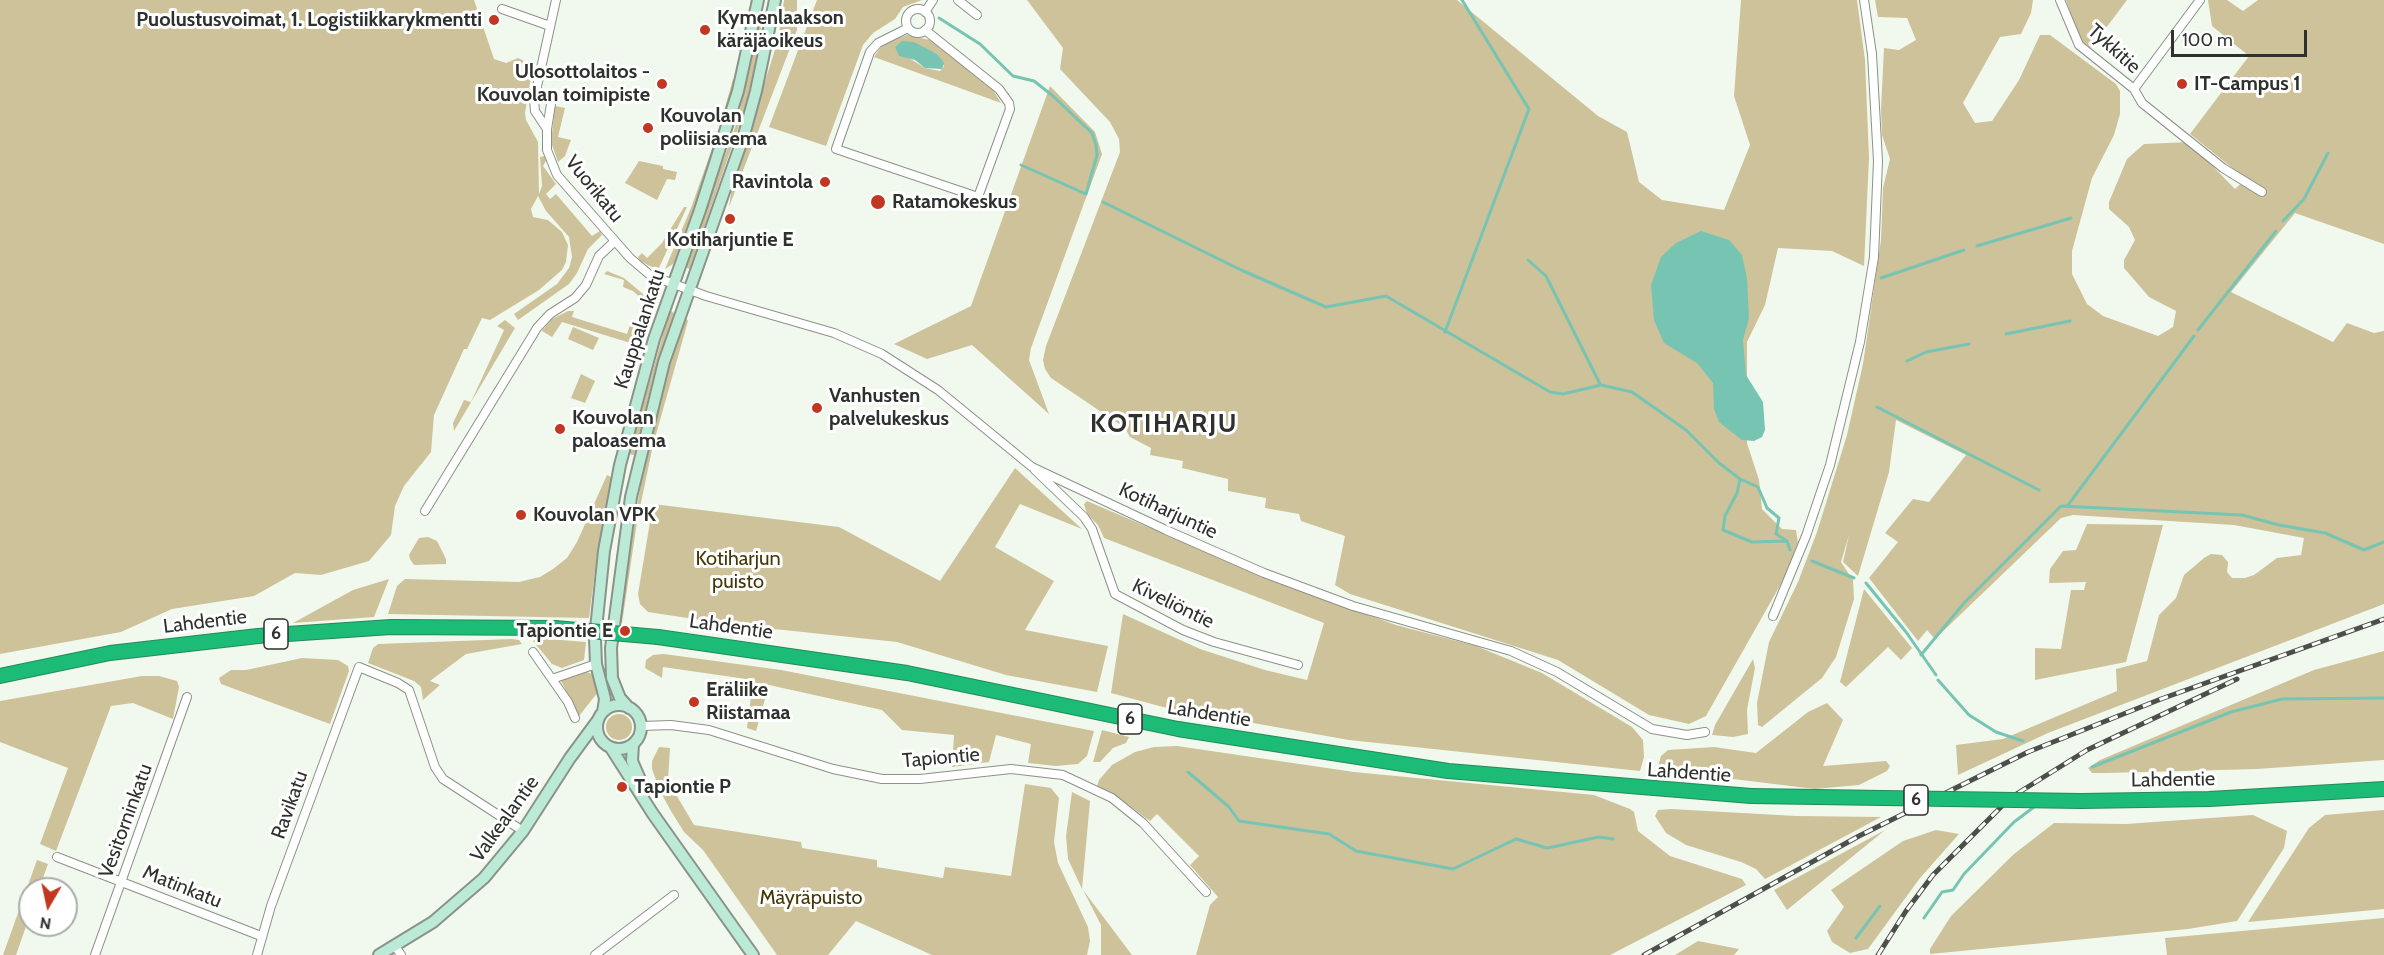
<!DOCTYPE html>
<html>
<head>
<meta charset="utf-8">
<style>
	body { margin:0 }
	#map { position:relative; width:2384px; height:955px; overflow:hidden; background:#f1f9ee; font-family:Cabin,sans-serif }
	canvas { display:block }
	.north { position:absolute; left:18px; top:877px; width:60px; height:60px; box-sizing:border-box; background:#fff; border:2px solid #abadab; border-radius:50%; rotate:189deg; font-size:16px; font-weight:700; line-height:24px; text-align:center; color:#2e312d }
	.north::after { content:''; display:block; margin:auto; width:21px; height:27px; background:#c23721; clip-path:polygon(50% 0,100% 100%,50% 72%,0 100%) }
	.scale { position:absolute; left:2171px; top:30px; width:136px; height:27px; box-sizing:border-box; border:3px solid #2e312d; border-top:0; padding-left:8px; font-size:18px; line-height:21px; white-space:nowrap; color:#2e312d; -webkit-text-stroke:4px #fff; paint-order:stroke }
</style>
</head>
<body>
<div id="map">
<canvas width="2384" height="955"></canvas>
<div class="north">N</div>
<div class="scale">100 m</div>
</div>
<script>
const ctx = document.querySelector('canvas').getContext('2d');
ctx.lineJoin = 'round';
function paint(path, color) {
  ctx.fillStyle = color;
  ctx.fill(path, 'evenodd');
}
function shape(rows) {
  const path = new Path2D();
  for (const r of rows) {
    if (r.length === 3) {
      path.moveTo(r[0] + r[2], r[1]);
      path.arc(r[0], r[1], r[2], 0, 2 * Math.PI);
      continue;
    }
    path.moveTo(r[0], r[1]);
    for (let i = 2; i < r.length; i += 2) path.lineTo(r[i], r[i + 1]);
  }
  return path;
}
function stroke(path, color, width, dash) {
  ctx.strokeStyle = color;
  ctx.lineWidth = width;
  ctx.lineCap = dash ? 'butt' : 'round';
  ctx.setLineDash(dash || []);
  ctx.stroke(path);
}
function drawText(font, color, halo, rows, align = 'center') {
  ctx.font = font + ' Cabin,sans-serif';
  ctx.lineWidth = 6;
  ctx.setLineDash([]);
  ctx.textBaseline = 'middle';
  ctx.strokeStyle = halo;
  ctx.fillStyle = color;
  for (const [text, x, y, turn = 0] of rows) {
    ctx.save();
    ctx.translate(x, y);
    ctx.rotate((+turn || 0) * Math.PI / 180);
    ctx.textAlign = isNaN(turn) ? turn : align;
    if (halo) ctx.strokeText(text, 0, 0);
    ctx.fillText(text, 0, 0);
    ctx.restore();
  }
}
const green = shape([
	[0,0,474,0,494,59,506,63,518,58,533,65,525,113,526,120,538,142,539,194,542,186,540,157,545,156,546,161,543,166,556,184,546,194,550,199,556,194,592,236,600,231,602,235,588,249,577,273,569,284,518,320,514,314,557,284,569,268,572,257,569,237,546,211,538,196,531,209,533,217,548,220,562,232,568,245,566,262,562,270,539,290,490,320,482,318,467,349,464,349,434,415,431,452,404,486,395,506,391,535,369,561,321,575,295,573,254,596,172,609,121,632,0,654],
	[763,0,760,40,747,102,690,269,685,267,738,119],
	[784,0,797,0,797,30,729,207,732,187,778,40],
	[817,0,922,0,903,7,895,19,873,33,863,45,826,146,769,127],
	[1027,0,1457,0,1598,116,1627,132,1639,182,1662,200,1724,210,1750,145,1734,96,1741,0,1857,0,1865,60,1869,158,1864,266,1832,251,1778,248,1765,305,1747,342,1747,443,1759,480,1762,509,1782,529,1796,530,1798,543,1786,575,1706,716,1689,724,1649,715,1558,660,1350,594,1335,585,1345,536,1301,521,1299,514,1265,508,1266,498,1228,491,1228,479,1182,468,1183,461,1150,455,1151,448,1130,437,1125,428,1051,378,1045,369,1043,360,1046,346,1120,152,1119,139,1110,122,1060,69,1063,48],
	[1875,0,2033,0,2031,13,2021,34,2000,37,1963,103,1975,123,1992,121,2019,80,2040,35,2050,35,2116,84,2120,91,2120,114,2114,135,2092,178,2072,251,2072,274,2087,304,2103,316,2158,336,2173,327,2176,311,2149,297,2124,268,2124,260,2135,240,2129,227,2109,209,2109,202,2127,159,2144,144,2189,142,2235,189,2246,179,2190,134,2249,56,2212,26,2208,0,2227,0,2243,11,2258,0,2384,0,2384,244,2295,213,2231,292,2333,342,2347,323,2374,333,2384,331,2384,604,2048,733,1958,775,1956,745,2003,739,2117,691,2116,669,2147,661,2159,615,2176,598,2184,575,2204,558,2211,554,2222,555,2228,562,2227,572,2232,578,2245,578,2254,575,2277,558,2301,555,2304,538,2234,525,2073,515,2061,518,1935,639,1927,630,1918,641,1869,578,1898,542,1885,533,1913,499,1929,502,1966,455,1896,420,1889,472,1858,576,1843,562,1849,535,1841,562,1853,580,1854,599,1836,657,1822,678,1762,727,1758,725,1757,703,1769,642,1798,582,1817,532,1847,435,1863,364,1881,240,1883,188,1890,159,1882,135,1881,109,1884,48,1899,50,1916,40,1907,18,1878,17],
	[2066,0,2127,0,2091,48,2083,42,2077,32],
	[907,35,930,40,993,90,1001,103,874,57,884,43],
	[933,52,937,54,944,66,940,71,925,68,909,58],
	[733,79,736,80,722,126,677,258,673,264,665,269,691,208,719,129],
	[1050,86,1095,132,1102,154,1031,348,1029,360,1049,414,972,345,927,359,894,344,971,306],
	[555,106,565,108,558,137,571,140,565,156,558,162,551,142],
	[639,161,663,166,663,169,677,172,675,180,667,179,657,200,625,183],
	[684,207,687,207,658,270,640,261,638,257,642,253,647,258,662,243],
	[607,271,624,278,650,300,637,345,562,322,552,337,542,331,552,319,568,311,574,311,572,317,627,334,630,325,639,328,647,304,641,303,642,299,633,291,623,287,624,280,604,274],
	[670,310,674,313,652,383,634,455,629,454],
	[685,316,688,321,653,445,637,522,622,623,618,622,643,471,659,401],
	[505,320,515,328,454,431,453,423,464,400,471,402,504,330,497,326],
	[573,327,599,338,593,350,568,339],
	[581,374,595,381,585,403,571,398],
	[1015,468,1082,529,1020,504,995,547,1054,581,1025,630,1108,646,1097,692,1006,675,897,642,727,624,648,612,640,604,638,594,653,504,839,527,940,581],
	[607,475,611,477,611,481,597,555,589,618,388,614,397,586,405,579,519,582,540,577,553,569,567,558,577,542],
	[1087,501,1274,581,1396,625,1476,646,1542,673,1632,727,1643,740,1644,757,1640,771,1349,740,1163,707,1111,693,1123,614,1200,649,1265,670,1307,680,1324,623,1104,538,1098,525,1087,514,1084,504],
	[2087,524,2163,525,2126,662,2035,680,2035,648,2061,649,2071,590,2084,590,2086,582,2049,583,2050,569,2063,551,2076,550],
	[428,537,437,541,446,559,446,564,414,565,410,559,409,555,419,538],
	[389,579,374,617,293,623,353,590],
	[1864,589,1912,648,1901,660,1888,647,1846,687,1840,682],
	[536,638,586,642,584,660,562,668,552,664,533,641],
	[512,639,519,640,522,644,466,654,430,681,440,685,423,700,421,687,414,681,368,663,373,648,378,644],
	[2384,651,2384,760,2257,769,2107,773,2092,773,2088,768,2100,760,2314,670],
	[664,654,781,670,1094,731,1087,756,1078,764,1056,766,1028,763,1031,744,996,735,989,762,952,767,954,735,902,730,882,710,769,685,756,731,747,728,753,680,663,667,662,678,645,668,646,660,653,655],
	[302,658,338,660,348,666,349,671,330,724,221,684,219,678,231,670,246,670],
	[1753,659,1755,668,1747,710,1748,734,1733,737,1712,735,1715,725],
	[587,672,592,674,598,692,579,716,561,681,565,676],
	[142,676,159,676,177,681,179,687,173,719,133,703,111,706,56,851,40,844,68,768,0,742,0,701],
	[1827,703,1843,720,1823,766,1886,761,1890,766,1887,771,1859,785,1815,789,1717,777,1655,776,1661,756,1668,750,1714,747,1756,753,1808,712],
	[619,727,13],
	[1102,730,1129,737,1126,743,1113,748,1100,762,1093,762],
	[1177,746,1354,772,1594,795,1630,809,1634,812,1638,831,1670,856,1742,879,1746,885,1610,955,1196,955,1210,905,1218,897,1190,865,1199,856,1157,814,1150,821,1122,800,1097,786,1099,780,1112,765,1135,752,1154,747],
	[659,747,670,748,668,781,694,825,801,842,802,848,877,860,877,867,943,878,945,867,1011,876,1025,784,1051,788,1059,798,1054,842,1058,863,1088,927,1090,941,1087,955,932,955,856,921,828,955,777,955,703,850,684,832,671,811,660,791,652,769,652,761],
	[1072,792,1090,801,1082,889,1068,859,1066,836],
	[1671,809,1796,816,1881,817,1765,879,1756,869,1741,862,1686,845,1666,833,1655,816,1658,810],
	[2384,810,2384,909,2248,922,2309,828,2325,815],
	[2253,815,2287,831,2284,848,2237,921,2188,929,1930,954,1930,949,1951,916,2014,854,2054,823,2126,824],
	[1885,830,1787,910,1774,890],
	[1936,830,1959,834,1920,878,1868,949,1850,953,1832,942,1827,931,1844,907,1831,890,1903,841],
	[37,860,48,864,39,889,30,889,30,915,16,955,3,955],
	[1083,890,1132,955,1101,955,1101,925],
	[2384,918,2384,955,2167,955,2165,938],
	[1698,941,1739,949,1734,955,1675,955]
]);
const water = shape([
	[902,41,914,42,937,54,944,63,942,69,925,68,915,60,899,56,895,47],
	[1701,231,1729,240,1742,255,1747,278,1749,318,1743,340,1746,375,1763,402,1765,430,1762,437,1754,441,1742,440,1719,422,1714,409,1713,383,1697,363,1664,343,1654,320,1651,285,1661,257,1676,243]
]);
const stream = shape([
	[939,18,980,44,1013,76,1034,81,1053,96,1092,133,1096,145,1097,155,1086,194,1021,165],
	[1103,202,1241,270,1326,307,1386,296,1550,392,1563,394,1601,385,1632,392,1686,430,1719,463,1740,479,1758,487,1767,508,1779,518,1776,534,1787,541],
	[2283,221,2304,199,2328,153],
	[1977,246,2071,218],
	[1528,260,1546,276,1600,384],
	[1881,278,1964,250],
	[2198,330,2276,231],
	[1445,332,1529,109,1462,0],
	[2006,334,2070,321],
	[1907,361,1926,352,1969,344],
	[1877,407,2039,490],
	[1740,479,1737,493,1725,516,1723,530,1752,542,1787,541,1790,550],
	[2068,505,2194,336],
	[1812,561,1854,578],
	[1866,583,1906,632,1936,675],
	[1921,655,1964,603,2061,506,2242,515,2279,525,2325,533,2364,550,2384,542],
	[1938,680,1969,715,1996,732,2023,741],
	[2092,767,2231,712,2282,699,2384,698],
	[1188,772,1229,807,1239,821,1329,834,1356,851,1453,869,1516,839,1547,848,1599,837,1613,839],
	[1924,918,1942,892,1953,890,1964,874,2014,822,2034,807],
	[1856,938,1880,906]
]);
const street = shape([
	[958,0,977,15],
	[2060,0,2079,45,2134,89,2142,103,2223,168,2262,192],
	[502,9,550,26],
	[918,21,12],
	[925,12,933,0],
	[908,28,878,43,870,52,836,149,978,197,1010,109,1009,103,999,89,925,30],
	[2134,89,2200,0],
	[551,104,547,129,547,150,557,175,630,258,650,275,706,296,834,333,882,354,938,390,1032,467,1166,530,1264,573,1353,606,1511,651,1557,672,1652,729,1687,735,1705,732],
	[547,129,535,111,534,100,556,0],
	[1035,470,1084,517,1092,529,1115,594,1183,630,1214,642,1298,665],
	[425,511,537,328,550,314,575,298,586,285,599,256,615,241],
	[1773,616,1806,536,1830,465,1860,342,1874,257,1878,161,1872,54,1864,0],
	[533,652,568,702,575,718],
	[552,679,596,664],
	[641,726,671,725,709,730,833,769,882,779,920,779,1011,769,1063,775,1112,798,1143,823,1206,892],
	[57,857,261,936],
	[395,946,401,955],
	[95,955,187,697],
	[257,955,271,906,359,667,398,683,409,690,435,767,443,779,523,831],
	[595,955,674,895]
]);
const secondary = shape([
	[619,727,22],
	[629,708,620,698,612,678,611,648,631,497,664,362,744,135,756,91,775,0],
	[603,712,605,699,596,664,595,639,604,551,620,465,654,339,700,210,738,91,758,0],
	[633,744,632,761,645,791],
	[611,748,653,814,753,955],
	[379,955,433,922,484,878,523,831,570,758,598,720]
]);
const highway = shape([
	[658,637,907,673,1178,729,1448,771,1751,796],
	[0,676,110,653,258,636,391,627,555,628],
	[2081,801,2209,799,2384,789]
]);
const rail = shape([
	[1644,955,1859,836,2028,752,2161,699,2384,619],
	[1878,955,1906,911,1933,875,2010,798,2087,750,2237,679]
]);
const highwayBridge = shape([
	[555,628,658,637],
	[1751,796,2081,801]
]);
const markers = [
	[494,20,6,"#c23721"],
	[705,30,6,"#c23721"],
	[662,84,6,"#c23721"],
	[2182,84,6,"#c23721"],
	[648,128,6,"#c23721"],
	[825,182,6,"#c23721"],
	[878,202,8,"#c23721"],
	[730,219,6,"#c23721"],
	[817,408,6,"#c23721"],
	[560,429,6,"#c23721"],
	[521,515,6,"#c23721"],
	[625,631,6,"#c23721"],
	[694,702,6,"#c23721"],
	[622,787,6,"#c23721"]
];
const shields = [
	[276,634,24],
	[1130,719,24],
	[1916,800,24]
];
const shieldNames = [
	["6",276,634],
	["6",1130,719],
	["6",1916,800]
];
const poiNames = [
	["Kymenlaakson",717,18],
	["käräjäoikeus",717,41],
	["Puolustusvoimat, 1. Logistiikkarykmentti",482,20,"right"],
	["Ulosottolaitos -",650,72,"right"],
	["Kouvolan toimipiste",650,95,"right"],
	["IT-Campus 1",2194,84],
	["Kouvolan",660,116],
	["poliisiasema",660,139],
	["Ravintola",813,182,"right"],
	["Ratamokeskus",892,202],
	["Kotiharjuntie E",730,240,"center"],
	["Vanhusten",829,396],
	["palvelukeskus",829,419],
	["Kouvolan",572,418],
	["paloasema",572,441],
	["Kouvolan VPK",533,515],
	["Tapiontie E",613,631,"right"],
	["Eräliike",706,690],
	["Riistamaa",706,713],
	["Tapiontie P",634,787]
];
const streetNames = [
	["Tykkitie",2114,49,42],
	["Vuorikatu",594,189,51],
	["Kauppalankatu",640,329,-72],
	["Kotiharjuntie",1168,511,25],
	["Kiveliöntie",1173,604,26],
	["Lahdentie",205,622,-7],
	["Lahdentie",731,627,8],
	["Lahdentie",1209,714,9],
	["Tapiontie",941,758,-5],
	["Lahdentie",1689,773,4],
	["Lahdentie",2173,780,-1],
	["Ravikatu",290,805,-70],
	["Valkealantie",505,819,-54],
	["Vesitorninkatu",126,821,-70],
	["Matinkatu",182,887,22]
];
const parkNames = [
	["Kotiharjun",738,559],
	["puisto",738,582],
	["Mäyräpuisto",811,898]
];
const districtNames = [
	["KOTIHARJU",1164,424]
];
paint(green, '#cdc29a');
paint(water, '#77c4b3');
stroke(stream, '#77c4b3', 3);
stroke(street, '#8b9289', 10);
stroke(secondary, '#8b9289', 14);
stroke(highway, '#228b5c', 16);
stroke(street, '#fff', 8);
stroke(secondary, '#bbebd6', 10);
stroke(highway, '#1cbb76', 14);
stroke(rail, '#4c4f4a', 5);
stroke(rail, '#fff', 3, [9]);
stroke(highwayBridge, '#228b5c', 16, []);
stroke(highwayBridge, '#1cbb76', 14);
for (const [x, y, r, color] of markers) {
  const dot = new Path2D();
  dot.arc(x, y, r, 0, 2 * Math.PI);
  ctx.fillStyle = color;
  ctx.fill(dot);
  stroke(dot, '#fff', 2);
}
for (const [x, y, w] of shields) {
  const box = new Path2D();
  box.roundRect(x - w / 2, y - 15, w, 30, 4.5);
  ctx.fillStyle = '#fff';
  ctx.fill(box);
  stroke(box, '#2e312d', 1.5);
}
drawText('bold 18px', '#2e312d', null, shieldNames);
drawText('bold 20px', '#2e312d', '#fff', poiNames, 'left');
drawText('20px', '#2e312d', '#fff', streetNames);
drawText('20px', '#433705', '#fff', parkNames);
ctx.letterSpacing = '1.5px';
drawText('bold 26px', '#2e312d', '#fff', districtNames);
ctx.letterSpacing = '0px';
</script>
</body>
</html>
